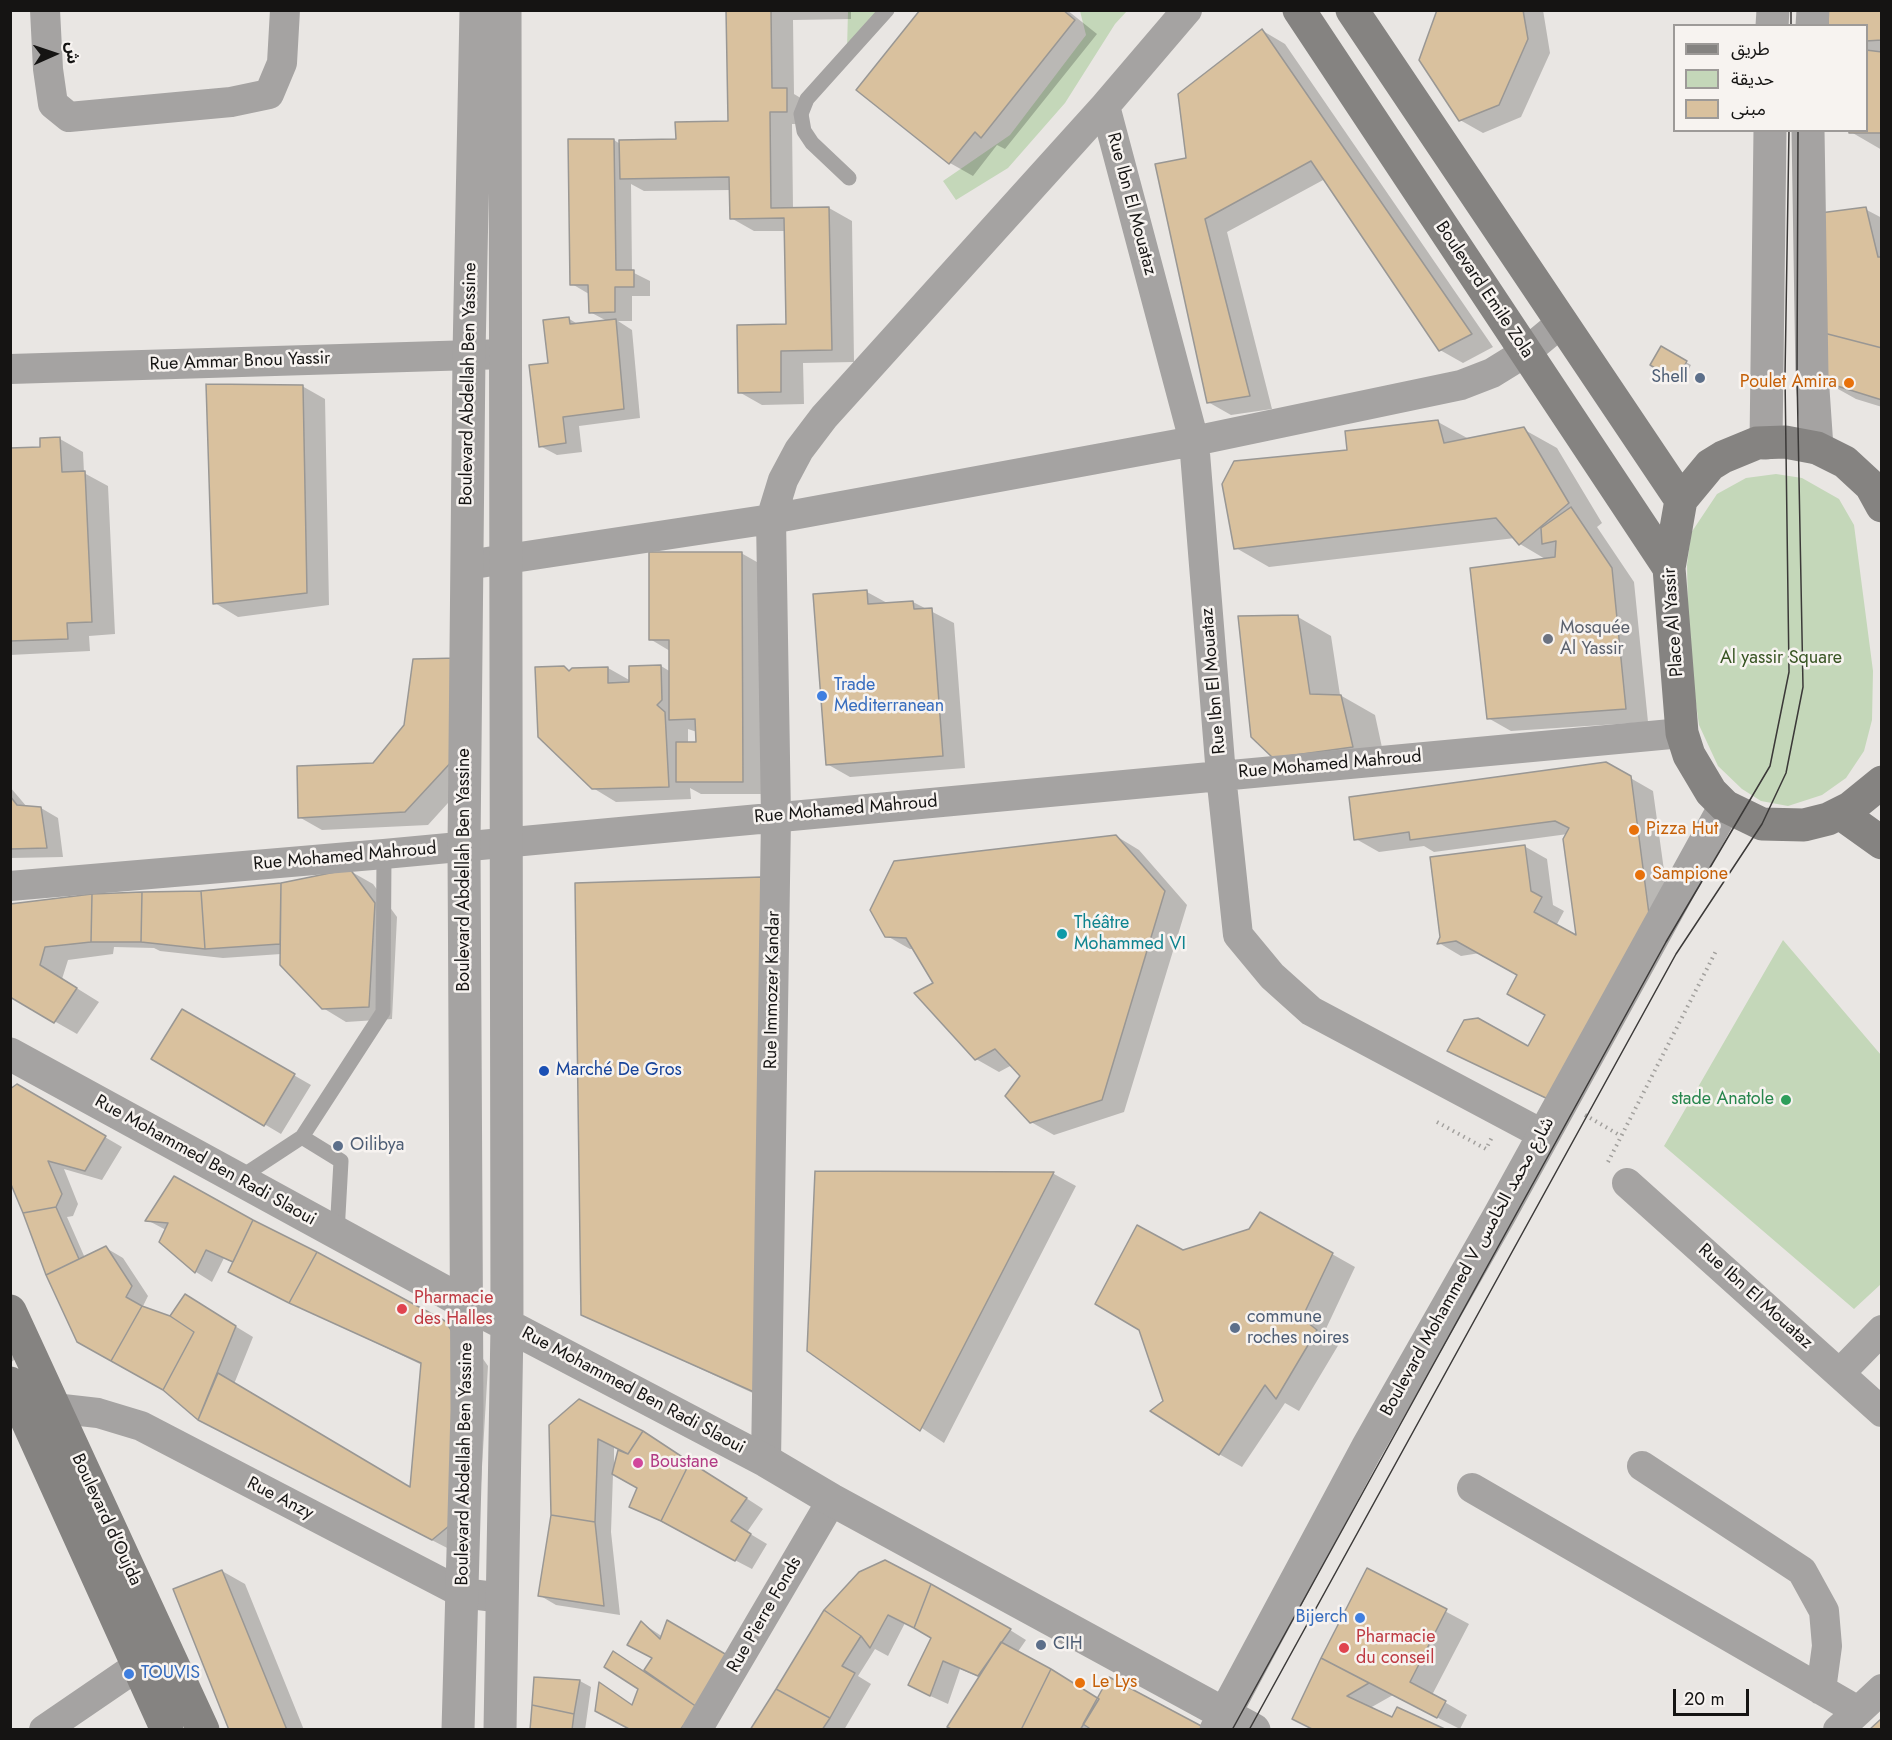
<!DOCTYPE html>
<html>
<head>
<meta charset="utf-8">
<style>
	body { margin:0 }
	#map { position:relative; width:1892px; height:1740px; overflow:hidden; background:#e9e6e3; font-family:Jost,"Noto Sans Arabic",sans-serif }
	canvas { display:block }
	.frame { position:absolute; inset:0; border:12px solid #151413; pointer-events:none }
	.legend { position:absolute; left:1673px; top:24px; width:195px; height:108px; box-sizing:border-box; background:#f7f3f0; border:2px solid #9d9a98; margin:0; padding:8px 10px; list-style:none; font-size:18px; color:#151413 }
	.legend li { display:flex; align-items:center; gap:12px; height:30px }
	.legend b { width:30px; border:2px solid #9d9a98 }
	.north { position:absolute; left:24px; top:24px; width:60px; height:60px; -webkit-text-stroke:4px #f7f3f0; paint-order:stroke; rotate:87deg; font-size:16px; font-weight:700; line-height:24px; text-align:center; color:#151413 }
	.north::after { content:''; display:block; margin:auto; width:21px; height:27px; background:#151413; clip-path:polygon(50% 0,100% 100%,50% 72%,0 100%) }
	.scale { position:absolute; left:1673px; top:1689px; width:76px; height:27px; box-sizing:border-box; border:3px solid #151413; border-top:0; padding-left:8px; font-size:18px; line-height:21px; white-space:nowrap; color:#151413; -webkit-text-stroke:4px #f7f3f0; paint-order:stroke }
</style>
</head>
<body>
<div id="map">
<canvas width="1892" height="1740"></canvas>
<div class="frame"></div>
<ul class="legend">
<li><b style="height:8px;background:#858381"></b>طريق</li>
<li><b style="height:16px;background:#c4d7b9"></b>حديقة</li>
<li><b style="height:16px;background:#d9c19e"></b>مبنى</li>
</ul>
<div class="north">ش</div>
<div class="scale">20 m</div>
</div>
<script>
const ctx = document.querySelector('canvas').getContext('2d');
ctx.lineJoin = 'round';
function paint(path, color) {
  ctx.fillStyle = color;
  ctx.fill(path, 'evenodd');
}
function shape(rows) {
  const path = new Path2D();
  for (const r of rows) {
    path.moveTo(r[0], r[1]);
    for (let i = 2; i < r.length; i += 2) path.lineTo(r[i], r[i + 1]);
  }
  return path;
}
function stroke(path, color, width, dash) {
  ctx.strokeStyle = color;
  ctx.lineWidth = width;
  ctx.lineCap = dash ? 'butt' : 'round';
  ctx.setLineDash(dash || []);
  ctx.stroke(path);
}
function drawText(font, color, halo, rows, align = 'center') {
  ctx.font = font + ' Jost,"Noto Sans Arabic",sans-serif';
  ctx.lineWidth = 5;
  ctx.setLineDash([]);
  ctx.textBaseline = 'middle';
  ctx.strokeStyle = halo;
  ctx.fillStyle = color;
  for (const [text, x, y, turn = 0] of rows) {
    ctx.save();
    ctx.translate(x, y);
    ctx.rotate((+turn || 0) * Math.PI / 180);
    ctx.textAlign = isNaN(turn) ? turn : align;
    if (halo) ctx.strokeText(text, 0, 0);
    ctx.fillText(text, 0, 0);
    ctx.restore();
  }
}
const green = shape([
	[848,11,879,11,847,50],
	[1080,11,1127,11,1115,24,1065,103,1008,168,956,200,943,181,1010,135,1086,35],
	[1776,474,1802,478,1839,499,1854,525,1873,671,1872,720,1864,751,1846,778,1822,795,1788,806,1761,801,1742,789,1718,766,1699,725,1689,654,1687,565,1691,533,1717,494,1746,478],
	[1783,940,1881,1055,1881,1284,1854,1309,1664,1146]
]);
const shadow = shape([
	[727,10,851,10,851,19,793,20,794,94,809,103,809,124,792,124,793,209,829,208,852,221,854,362,803,363,804,404,762,405,739,392,787,326,785,231,754,231,731,218,731,190,644,191,631,184,632,272,650,281,650,296,632,296,632,321,618,321,632,330,640,418,579,426,582,452,557,455,540,446,549,364,568,318,579,325,607,321,590,312,589,294,572,284,614,140,620,144,678,140,729,122],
	[922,10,1067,10,1097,34,1005,149,997,145,973,176,950,163,859,89],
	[1438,10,1543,10,1550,53,1521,117,1483,133,1460,120],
	[1882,10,1882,150,1851,132,1866,130,1866,26],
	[1263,31,1285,44,1493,347,1463,363,1440,350,1325,179,1227,232,1272,409,1231,415,1208,402,1188,160],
	[1865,209,1882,218,1882,407,1856,399,1822,380],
	[1661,348,1691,365,1682,382,1652,365],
	[302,386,325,399,329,605,238,617,215,603],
	[1438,422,1469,439,1523,429,1557,448,1602,523,1597,527,1634,582,1648,722,1511,731,1488,718,1547,560,1520,544,1515,538,1269,567,1236,548,1349,451],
	[60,439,83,452,84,473,108,486,115,634,89,636,90,651,10,655,10,450,42,448,41,440],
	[741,553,764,566,765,794,701,794,690,788,691,799,616,802,593,788,564,668,570,672,608,668,631,681,661,666,671,672,670,651,650,639],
	[688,729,697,732,697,743,688,744],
	[867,592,889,604,913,602,954,623,965,768,850,777,827,764],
	[1298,617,1331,636,1340,695,1375,715,1386,766,1308,777],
	[406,726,477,771,428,825,322,830,299,817,374,765],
	[1606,764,1653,791,1672,928,1571,1111,1449,1051,1529,1048,1547,1015,1519,975,1480,953,1461,956,1439,943,1524,846,1547,859,1553,905,1564,911,1556,926,1578,938,1568,834,1434,852,1424,846,1379,852,1356,839],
	[10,787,27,807,41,808,58,818,63,857,10,858],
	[1116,836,1139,850,1187,905,1124,1112,1054,1135,1031,1122,1022,1076,1012,1065,999,1072,976,1059,915,949,910,949,887,936],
	[350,871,373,884,397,917,392,1019,346,1022,323,1008,281,954,223,958,160,951,154,948,114,947,113,954,68,960,62,979,99,1002,77,1034,10,996,10,906,281,884],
	[576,884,770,1401,582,1314],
	[182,1011,311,1085,281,1134,153,1058],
	[17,1086,122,1147,102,1180,64,1169,78,1204,73,1216,67,1217,85,1258,106,1248,123,1258,148,1296,143,1306,170,1318,202,1306,253,1337,234,1384,411,1489,422,1365,246,1281,234,1263,224,1258,212,1282,196,1272,161,1242,166,1230,147,1220,175,1178,467,1336,488,1366,478,1534,455,1552,223,1433,199,1419,166,1390,47,1275],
	[817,1173,1054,1174,1076,1186,944,1443,808,1351],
	[1261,1214,1355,1267,1324,1333,1339,1344,1299,1411,1285,1403,1242,1467,1219,1454,1165,1402,1182,1252,1250,1231],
	[10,1340,18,1357,10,1363],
	[550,1426,661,1443,763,1509,747,1532,767,1544,752,1569,631,1506,639,1488,613,1474,611,1532,620,1615,556,1605,539,1595,552,1515],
	[614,1447,620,1450,615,1468,614,1468],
	[1368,1570,1469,1624,1432,1695,1467,1715,1460,1729,1393,1695,1370,1708,1393,1719,1443,1730,1313,1730,1294,1719],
	[222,1571,245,1584,304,1730,230,1730],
	[860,1573,1010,1630,1026,1640,1017,1653,1100,1701,1206,1730,954,1730,979,1677,960,1669,948,1704,926,1694,933,1638,905,1623,888,1656,875,1649,858,1676,871,1684,844,1730,752,1730],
	[668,1622,703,1730,632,1730,601,1684,633,1706,640,1688,613,1653,645,1671,654,1658,642,1623,663,1637],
	[580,1681,591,1687,585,1730,532,1730]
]);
const building = shape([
	[726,10,771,10,772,88,787,88,787,112,770,112,771,208,829,207,832,350,781,351,781,392,738,393,737,325,786,324,784,218,730,219,729,177,620,179,619,140,676,139,675,122,728,121,726,10],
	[920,10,1063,10,1075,20,981,138,975,132,949,164,856,90,920,10],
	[1437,10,1523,10,1528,39,1499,105,1459,121,1419,60,1437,10],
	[1828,10,1882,10,1882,40,1866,41,1866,26,1828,26,1828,10],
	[1262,29,1472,334,1439,351,1311,161,1205,219,1250,396,1207,403,1155,164,1186,158,1178,94,1262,29],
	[1866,50,1882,52,1882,133,1849,133,1849,130,1866,130,1866,50],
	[568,139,614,139,616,270,634,270,634,287,615,287,615,312,589,313,588,285,570,285,568,139],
	[1866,207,1878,257,1882,257,1882,348,1820,332,1820,213,1866,207],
	[569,317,570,324,616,319,624,409,563,417,566,443,539,447,529,365,548,363,543,320,569,317],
	[1820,332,1882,348,1882,400,1821,381,1820,332],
	[1661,346,1687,361,1676,381,1650,365,1661,346],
	[206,384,303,385,307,593,213,604,206,384],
	[1438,420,1444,443,1524,427,1569,503,1519,545,1496,518,1234,549,1222,484,1234,461,1347,450,1345,431,1438,420],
	[60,437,62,472,85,471,92,622,67,623,68,639,10,641,10,448,40,447,40,438,60,437],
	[1571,507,1612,568,1626,709,1487,719,1470,568,1555,557,1556,541,1542,544,1541,528,1571,507],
	[649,552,742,552,743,782,676,782,676,742,696,742,695,719,669,720,669,640,649,640,649,552],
	[867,590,868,604,913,601,914,609,932,608,943,756,826,765,813,594,867,590],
	[1298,615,1310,694,1341,695,1353,747,1273,758,1251,737,1238,616,1298,615],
	[458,658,455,758,405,812,298,818,297,766,373,763,404,725,413,659,458,658],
	[661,665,662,700,657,705,665,712,669,787,592,789,538,737,535,667,564,666,569,671,572,668,608,667,608,683,629,682,629,666,661,665],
	[1606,762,1631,776,1649,914,1548,1099,1447,1051,1464,1020,1478,1018,1528,1046,1545,1015,1507,994,1517,975,1456,941,1437,944,1440,937,1430,857,1525,845,1531,891,1542,897,1534,912,1576,935,1563,839,1569,828,1555,821,1410,840,1409,832,1354,840,1349,797,1606,762],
	[10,796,17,805,41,807,47,848,10,849,10,796],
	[1116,835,1165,891,1102,1100,1030,1123,1005,1096,1020,1076,995,1049,975,1060,914,993,933,983,906,938,885,937,870,910,894,861,1116,835],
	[350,869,375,903,369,1007,322,1009,280,965,281,883,350,869],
	[762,877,754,1392,581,1315,575,883,762,877],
	[281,883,280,944,205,949,201,891,281,883],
	[201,891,205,949,141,942,142,892,201,891],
	[142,892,141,942,91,942,92,894,142,892],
	[92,894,91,942,45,947,40,965,77,988,54,1023,10,997,10,904,92,894],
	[182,1009,295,1074,264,1126,151,1059,182,1009],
	[17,1084,106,1136,85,1171,48,1161,62,1194,56,1207,23,1213,10,1182,10,1089,17,1084],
	[815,1171,1054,1172,920,1431,807,1351,815,1171],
	[174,1176,253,1220,233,1262,206,1250,195,1273,159,1242,168,1223,145,1221,174,1176],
	[56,1207,79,1259,46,1275,23,1213,56,1207],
	[1260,1212,1333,1253,1302,1318,1317,1330,1276,1399,1265,1385,1219,1455,1150,1411,1163,1401,1139,1330,1095,1304,1137,1225,1183,1250,1249,1229,1260,1212],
	[253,1220,317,1252,289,1303,228,1272,253,1220],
	[106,1246,132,1286,126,1297,142,1306,111,1361,77,1342,46,1275,106,1246],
	[317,1252,445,1321,466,1352,455,1521,432,1540,198,1420,218,1373,410,1487,421,1363,289,1303,317,1252],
	[185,1294,236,1326,198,1420,163,1390,194,1332,170,1316,185,1294],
	[142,1306,170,1316,194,1332,163,1390,111,1361,142,1306],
	[579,1399,643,1431,628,1454,598,1439,595,1522,551,1515,549,1425,579,1399],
	[643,1431,690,1462,661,1521,629,1507,637,1488,612,1474,618,1450,628,1454,643,1431],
	[690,1462,747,1498,731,1521,751,1534,735,1561,661,1521,690,1462],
	[551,1515,595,1522,604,1606,538,1596,551,1515],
	[885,1560,931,1584,914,1628,888,1615,870,1648,861,1636,824,1610,859,1572,885,1560],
	[1367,1568,1447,1609,1410,1682,1446,1701,1437,1718,1321,1658,1367,1568],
	[222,1570,287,1730,229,1730,173,1589,222,1570],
	[931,1584,1011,1629,978,1676,943,1661,930,1696,908,1685,931,1638,914,1628,931,1584],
	[824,1610,861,1636,842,1666,855,1673,830,1718,776,1689,824,1610],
	[667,1620,732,1658,697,1707,644,1670,652,1658,627,1645,641,1621,660,1639,667,1620],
	[1001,1642,1051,1669,1021,1730,953,1730,947,1727,1001,1642],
	[613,1651,697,1707,680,1730,631,1730,595,1711,599,1682,632,1705,638,1689,604,1667,613,1651],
	[1321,1658,1369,1683,1347,1696,1392,1717,1397,1707,1447,1730,1314,1730,1292,1719,1321,1658],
	[1051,1669,1099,1699,1080,1730,1021,1730,1051,1669],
	[534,1677,580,1680,574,1714,532,1705,534,1677],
	[1109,1677,1207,1729,1092,1730,1083,1724,1109,1677],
	[776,1689,830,1718,822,1730,750,1730,776,1689],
	[532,1705,574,1714,572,1730,530,1730,532,1705],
	[1882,1718,1882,1730,1869,1730,1882,1718]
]);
const path = shape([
	[1585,1115,1621,1136],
	[1437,1122,1486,1149,1492,1137],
	[1608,1162,1716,951]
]);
const service = shape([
	[849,178,812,143,804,131,801,114,807,99,887,10],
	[302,1137,383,1012,384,854],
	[238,1179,302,1137,341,1161,337,1233]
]);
const minor = shape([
	[45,10,48,69,53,104,69,117,231,102,269,94,282,63,285,10],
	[1105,106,1194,441,1221,775,1238,935,1272,976,1311,1011,1542,1134],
	[10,369,506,354],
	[467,565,771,519,1194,441,1461,385,1492,373,1526,352,1561,323],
	[10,886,384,854,1682,733],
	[1627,1183,1882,1412],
	[1840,1373,1882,1330],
	[34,1411,54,1408,98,1413,141,1426,462,1593,503,1598],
	[766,1461,776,817,771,519,783,480,799,450,824,417,1105,106,1187,10],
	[1642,1466,1802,1571,1824,1611,1827,1646,1821,1690],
	[1472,1488,1858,1711],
	[44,1730,158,1652],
	[697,1730,832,1500],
	[1838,1730,1882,1689]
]);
const tertiary = shape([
	[1772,26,1773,10],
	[1812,26,1813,10],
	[1808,130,1812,375,1817,448],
	[1766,443,1770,130],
	[10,1054,467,1304,766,1461,832,1500,1254,1730],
	[458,1730,467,1410,464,847,469,354,476,10],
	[500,1730,507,1326,505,10],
	[1216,1730,1367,1448,1499,1216,1725,806]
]);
const secondary = shape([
	[1299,10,1669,568],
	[1352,10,1681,500],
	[1882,506,1871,486,1845,462,1817,448,1785,442,1757,443,1723,457,1710,465,1681,500,1669,568,1682,733,1689,755,1711,792,1725,806,1762,824,1804,825,1828,819,1850,808,1882,782],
	[1840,813,1882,843],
	[10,1311,203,1730],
	[10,1383,167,1730]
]);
const tram = shape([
	[1791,26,1791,10],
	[1232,1730,1666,942,1770,766,1789,672,1785,376,1789,130],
	[1249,1730,1676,954,1762,824,1786,773,1803,687,1797,374,1798,130]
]);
const markers = [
	[1700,378,6,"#5c6f8a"],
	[1849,383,6,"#e8710a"],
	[1548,639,6,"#6b7280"],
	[822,696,6,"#3f7fe0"],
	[1634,830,6,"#e8710a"],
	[1640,875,6,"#e8710a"],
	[1062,934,6,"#0f9aa8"],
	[544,1071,6,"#1a4fb4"],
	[1786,1100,6,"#2e9e5b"],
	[338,1146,6,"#5c6f8a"],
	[402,1309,6,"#e0444e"],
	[1235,1328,6,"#5c6f8a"],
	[638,1463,6,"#d1479c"],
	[1360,1618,6,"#3f7fe0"],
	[1041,1645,6,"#5c6f8a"],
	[1344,1648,6,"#e0444e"],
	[129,1674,6,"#3f7fe0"],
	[1080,1683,6,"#e8710a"]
];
const streetNames = [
	["Rue Ibn El Mouataz",1131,204,75],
	["Boulevard Emile Zola",1484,290,56],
	["Rue Ammar Bnou Yassir",240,362,-2],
	["Boulevard Abdellah Ben Yassine",469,384,-89],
	["Place Al Yassir",1674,622,-94],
	["Rue Ibn El Mouataz",1214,681,-95],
	["Rue Mohamed Mahroud",1330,765,-5],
	["Rue Mohamed Mahroud",846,810,-5],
	["Rue Mohamed Mahroud",345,857,-5],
	["Boulevard Abdellah Ben Yassine",465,870,-90],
	["Rue Immozer Kandar",773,990,-89],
	["Rue Mohammed Ben Radi Slaoui",205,1161,29],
	["Boulevard Mohammed V شارع محمد الخامس",1468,1267,-61],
	["Rue Ibn El Mouataz",1755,1297,42],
	["Rue Mohammed Ben Radi Slaoui",633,1391,28],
	["Boulevard Abdellah Ben Yassine",465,1464,-89],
	["Rue Anzy",280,1499,27],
	["Boulevard d'Oujda",106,1520,65],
	["Rue Pierre Fonds",765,1615,-60]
];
const serviceNames = [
	["Shell",1688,378,"right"],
	["Oilibya",350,1146],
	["commune",1247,1318],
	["roches noires",1247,1339],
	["CIH",1053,1645]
];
const foodNames = [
	["Poulet Amira",1837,383,"right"],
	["Pizza Hut",1646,830],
	["Sampione",1652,875],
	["Le Lys",1092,1683]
];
const worshipNames = [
	["Mosquée",1560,629],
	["Al Yassir",1560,650]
];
const parkNames = [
	["Al yassir Square",1781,659]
];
const shopNames = [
	["Trade",834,686],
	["Mediterranean",834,707],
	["Bijerch",1348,1618,"right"],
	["TOUVIS",141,1674]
];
const cultureNames = [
	["Théâtre",1074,924],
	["Mohammed VI",1074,945]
];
const transitNames = [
	["Marché De Gros",556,1071]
];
const leisureNames = [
	["stade Anatole",1774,1100]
];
const healthNames = [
	["Pharmacie",414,1299],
	["des Halles",414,1320],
	["Pharmacie",1356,1638],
	["du conseil",1356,1659]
];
const hotelNames = [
	["Boustane",650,1463]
];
paint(green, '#c4d7b9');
paint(shadow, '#0003');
paint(building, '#d9c19e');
stroke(building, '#999794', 1.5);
stroke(path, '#a2a09d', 4, [1.5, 4.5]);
stroke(service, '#a5a3a2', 15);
stroke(minor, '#a5a3a2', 30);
stroke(tertiary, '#a5a3a2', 33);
stroke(secondary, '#858381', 33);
stroke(tram, '#3b3938', 1.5);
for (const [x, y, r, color] of markers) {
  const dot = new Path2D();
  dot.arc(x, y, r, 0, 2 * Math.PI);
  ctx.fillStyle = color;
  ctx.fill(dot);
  stroke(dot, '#f7f3f0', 2);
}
drawText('18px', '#151413', '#f7f3f0', streetNames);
drawText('18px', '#4e5e75', '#f7f3f0', serviceNames, 'left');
drawText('18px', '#c56008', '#f7f3f0', foodNames, 'left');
drawText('18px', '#5b616d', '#f7f3f0', worshipNames, 'left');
drawText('18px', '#375422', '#f7f3f0', parkNames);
drawText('18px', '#366cbe', '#f7f3f0', shopNames, 'left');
drawText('18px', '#0d838f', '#f7f3f0', cultureNames, 'left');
drawText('18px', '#164399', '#f7f3f0', transitNames, 'left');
drawText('18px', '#27864d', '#f7f3f0', leisureNames, 'right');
drawText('18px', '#be3a42', '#f7f3f0', healthNames, 'left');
drawText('18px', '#b23c85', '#f7f3f0', hotelNames, 'left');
</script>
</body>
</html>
